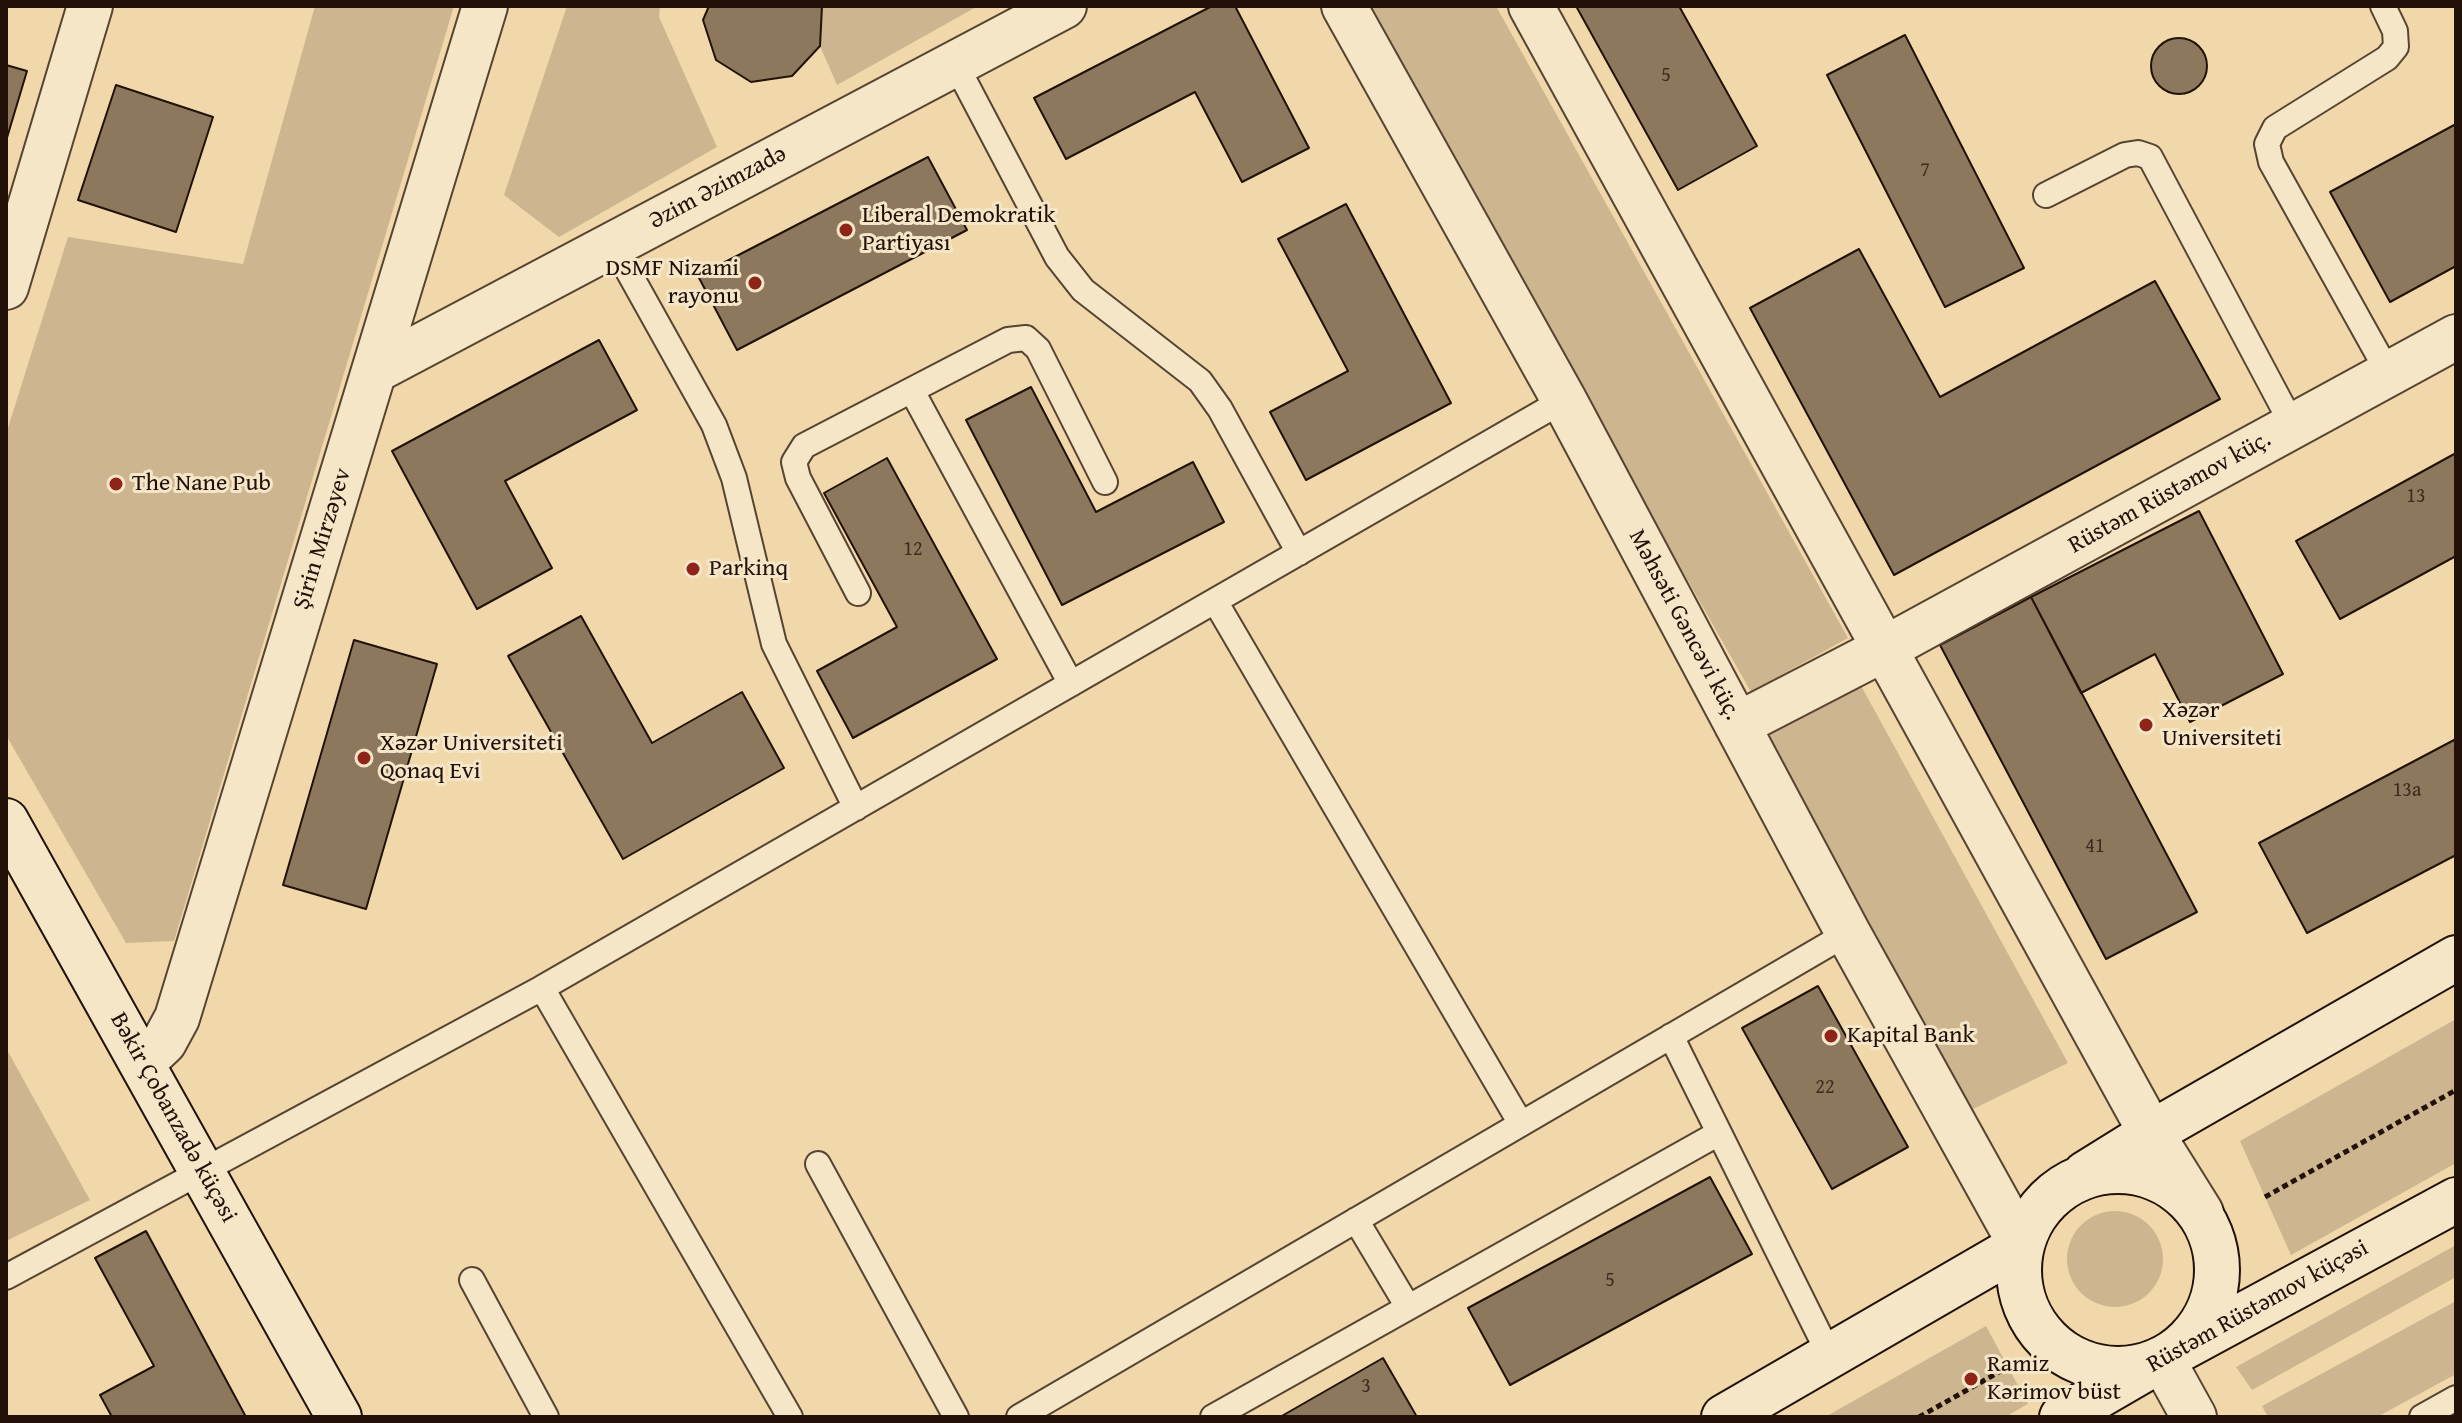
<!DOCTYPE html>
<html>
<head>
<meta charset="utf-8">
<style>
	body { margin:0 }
	#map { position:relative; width:2462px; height:1423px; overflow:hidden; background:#f0d8ab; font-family:"Gentium Book Plus",serif }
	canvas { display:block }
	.frame { position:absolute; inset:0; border:8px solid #221109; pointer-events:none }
</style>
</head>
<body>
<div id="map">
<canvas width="2462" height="1423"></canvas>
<div class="frame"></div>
</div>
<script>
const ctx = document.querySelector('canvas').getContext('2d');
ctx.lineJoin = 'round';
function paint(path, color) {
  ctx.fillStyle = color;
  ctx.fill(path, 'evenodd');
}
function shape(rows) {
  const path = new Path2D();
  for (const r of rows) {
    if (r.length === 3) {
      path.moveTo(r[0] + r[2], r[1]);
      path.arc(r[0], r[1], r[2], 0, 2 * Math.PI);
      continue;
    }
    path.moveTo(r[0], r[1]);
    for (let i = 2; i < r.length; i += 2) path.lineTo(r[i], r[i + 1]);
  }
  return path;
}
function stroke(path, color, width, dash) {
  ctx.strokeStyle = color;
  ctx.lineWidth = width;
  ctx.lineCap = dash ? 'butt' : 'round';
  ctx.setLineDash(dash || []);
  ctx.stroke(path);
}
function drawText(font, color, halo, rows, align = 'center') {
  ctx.font = font + ' "Gentium Book Plus",serif';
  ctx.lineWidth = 6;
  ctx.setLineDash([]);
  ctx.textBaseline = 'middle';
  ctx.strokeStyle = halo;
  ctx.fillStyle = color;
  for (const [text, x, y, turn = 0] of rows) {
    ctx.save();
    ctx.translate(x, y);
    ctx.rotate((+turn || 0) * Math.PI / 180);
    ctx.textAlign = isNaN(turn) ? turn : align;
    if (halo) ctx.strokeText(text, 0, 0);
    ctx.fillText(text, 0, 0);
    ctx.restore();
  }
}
const green = shape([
	[315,6,454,6,174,941,126,943,6,735,6,434,68,237,243,264],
	[567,6,660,6,659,17,717,147,559,237,504,195],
	[822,6,978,6,837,85,820,46],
	[1362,6,1496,6,1848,638,1751,692],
	[1859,682,2068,1063,1971,1110,1766,731],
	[2456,1019,2456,1163,2291,1255,2240,1141],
	[6,1048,90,1200,6,1241],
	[2115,1259,48],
	[2456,1245,2456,1277,2252,1390,2236,1367],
	[2456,1301,2456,1374,2377,1417,2268,1417,2262,1406],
	[1986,1326,2028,1404,2005,1417,1825,1417]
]);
const building = shape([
	[709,6,822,6,820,46,792,76,751,82,716,60,703,20,709,6],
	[1212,6,1235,6,1309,148,1242,182,1195,92,1066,159,1034,98,1212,6],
	[1576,6,1679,6,1757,146,1678,190,1576,6],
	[1905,35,2024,268,1945,307,1827,75,1905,35],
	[2179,66,28],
	[6,65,27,71,6,141,6,65],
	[116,85,213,117,176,232,78,200,116,85],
	[2456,124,2456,266,2390,302,2330,192,2456,124],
	[928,157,967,230,737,350,698,276,928,157],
	[1346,204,1451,403,1306,480,1270,412,1348,371,1278,239,1346,204],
	[1859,249,1940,397,2155,281,2220,399,1894,575,1750,308,1859,249],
	[599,340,637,410,505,481,552,568,477,609,392,451,599,340],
	[1031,387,1096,512,1193,462,1224,522,1062,605,966,420,1031,387],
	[2456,453,2456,556,2340,619,2296,541,2456,453],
	[887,458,997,659,853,738,817,671,897,627,824,493,887,458],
	[2199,511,2283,674,2190,722,2155,654,2081,693,2031,597,2199,511],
	[2031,597,2197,912,2106,959,1940,645,2031,597],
	[581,616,652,743,742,692,784,768,623,859,508,656,581,616],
	[354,640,437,664,366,909,283,885,354,640],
	[2456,739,2456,855,2307,933,2259,843,2456,739],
	[1818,986,1908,1147,1832,1189,1742,1028,1818,986],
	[1710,1177,1752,1254,1510,1385,1468,1308,1710,1177],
	[146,1231,246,1417,112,1417,100,1395,154,1366,95,1258,146,1231],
	[1383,1358,1417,1417,1280,1417,1383,1358]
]);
const path = shape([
	[2265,1197,2456,1090],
	[1919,1417,2008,1367]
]);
const lane = shape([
	[2383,6,2395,31,2396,47,2387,58,2275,128,2267,144,2271,162,2389,374],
	[955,63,1057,257,1083,290,1200,381,1220,409,1299,553],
	[2046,195,2125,155,2138,153,2150,157,2293,426],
	[613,244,714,425,734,478,774,644,856,808],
	[912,391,1071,684],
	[858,593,798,478,794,462,804,446,1008,340,1026,338,1038,349,1105,482],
	[1215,601,1521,1124],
	[542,988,790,1417],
	[1671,1036,1830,1356],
	[818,1164,956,1417],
	[1356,1220,1408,1307],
	[6,1277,542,988,1564,400],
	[472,1280,546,1417],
	[1019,1417,1848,933],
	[1213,1417,1719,1133],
	[2422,1417,2456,1398]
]);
const street = shape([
	[1344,6,1564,400,1848,933,2021,1245],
	[1531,6,2151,1133,2201,1213],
	[6,287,90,6],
	[374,371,1064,6],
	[1737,725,1884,649,2456,337],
	[143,1062,164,1042,177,1018,485,6],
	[2162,1359,2194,1417]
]);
const secondary = shape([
	[6,821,339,1417],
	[2118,1270,99],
	[2085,1174,2151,1133,2456,958],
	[1724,1417,2021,1245],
	[2062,1417,2162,1359,2456,1200]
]);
const markers = [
	[846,230,8,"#8f2418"],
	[755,283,8,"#8f2418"],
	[116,484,8,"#8f2418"],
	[693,569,8,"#8f2418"],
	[2146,725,8,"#8f2418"],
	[364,758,8,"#8f2418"],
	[1831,1036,8,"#8f2418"],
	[1971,1379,8,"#8f2418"]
];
const numberNames = [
	["5",1666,76],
	["7",1925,171],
	["13",2416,497],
	["12",913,550],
	["13a",2407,791],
	["41",2095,847],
	["22",1825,1088],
	["5",1610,1281],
	["3",1366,1387]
];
const streetNames = [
	["Əzim Əzimzadə",718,188,-28],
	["Rüstəm Rüstəmov küç.",2170,493,-29],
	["Şirin Mirzəyev",323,539,-73],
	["Məhsəti Gəncəvi küç.",1684,625,62],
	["Bəkir Çobanzadə küçəsi",173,1118,61],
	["Rüstəm Rüstəmov küçəsi",2258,1307,-29]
];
const poiNames = [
	["Liberal Demokratik",862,216],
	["Partiyası",862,244],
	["DSMF Nizami",739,269,"right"],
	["rayonu",739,297,"right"],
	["The Nane Pub",132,484],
	["Parkinq",709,569],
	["Xəzər",2162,711],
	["Universiteti",2162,739],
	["Xəzər Universiteti",380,744],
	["Qonaq Evi",380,772],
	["Kapital Bank",1847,1036],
	["Ramiz",1987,1365],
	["Kərimov büst",1987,1393]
];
paint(green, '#cdb68f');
paint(building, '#8d785d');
stroke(building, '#221109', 2);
stroke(lane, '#564332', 28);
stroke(street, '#564332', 48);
stroke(secondary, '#221109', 48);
stroke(path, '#221109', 5, [6, 4]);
stroke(lane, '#f5e6c8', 24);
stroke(street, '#f5e6c8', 44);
stroke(secondary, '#f5e6c8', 44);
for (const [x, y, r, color] of markers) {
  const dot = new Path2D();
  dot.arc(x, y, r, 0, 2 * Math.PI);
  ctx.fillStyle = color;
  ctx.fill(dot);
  stroke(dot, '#f5e6c8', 3);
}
drawText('20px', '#3d2b1e', null, numberNames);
drawText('24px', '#221109', '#f5e6c8', streetNames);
drawText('24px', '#221109', '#f5e6c8', poiNames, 'left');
</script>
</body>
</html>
